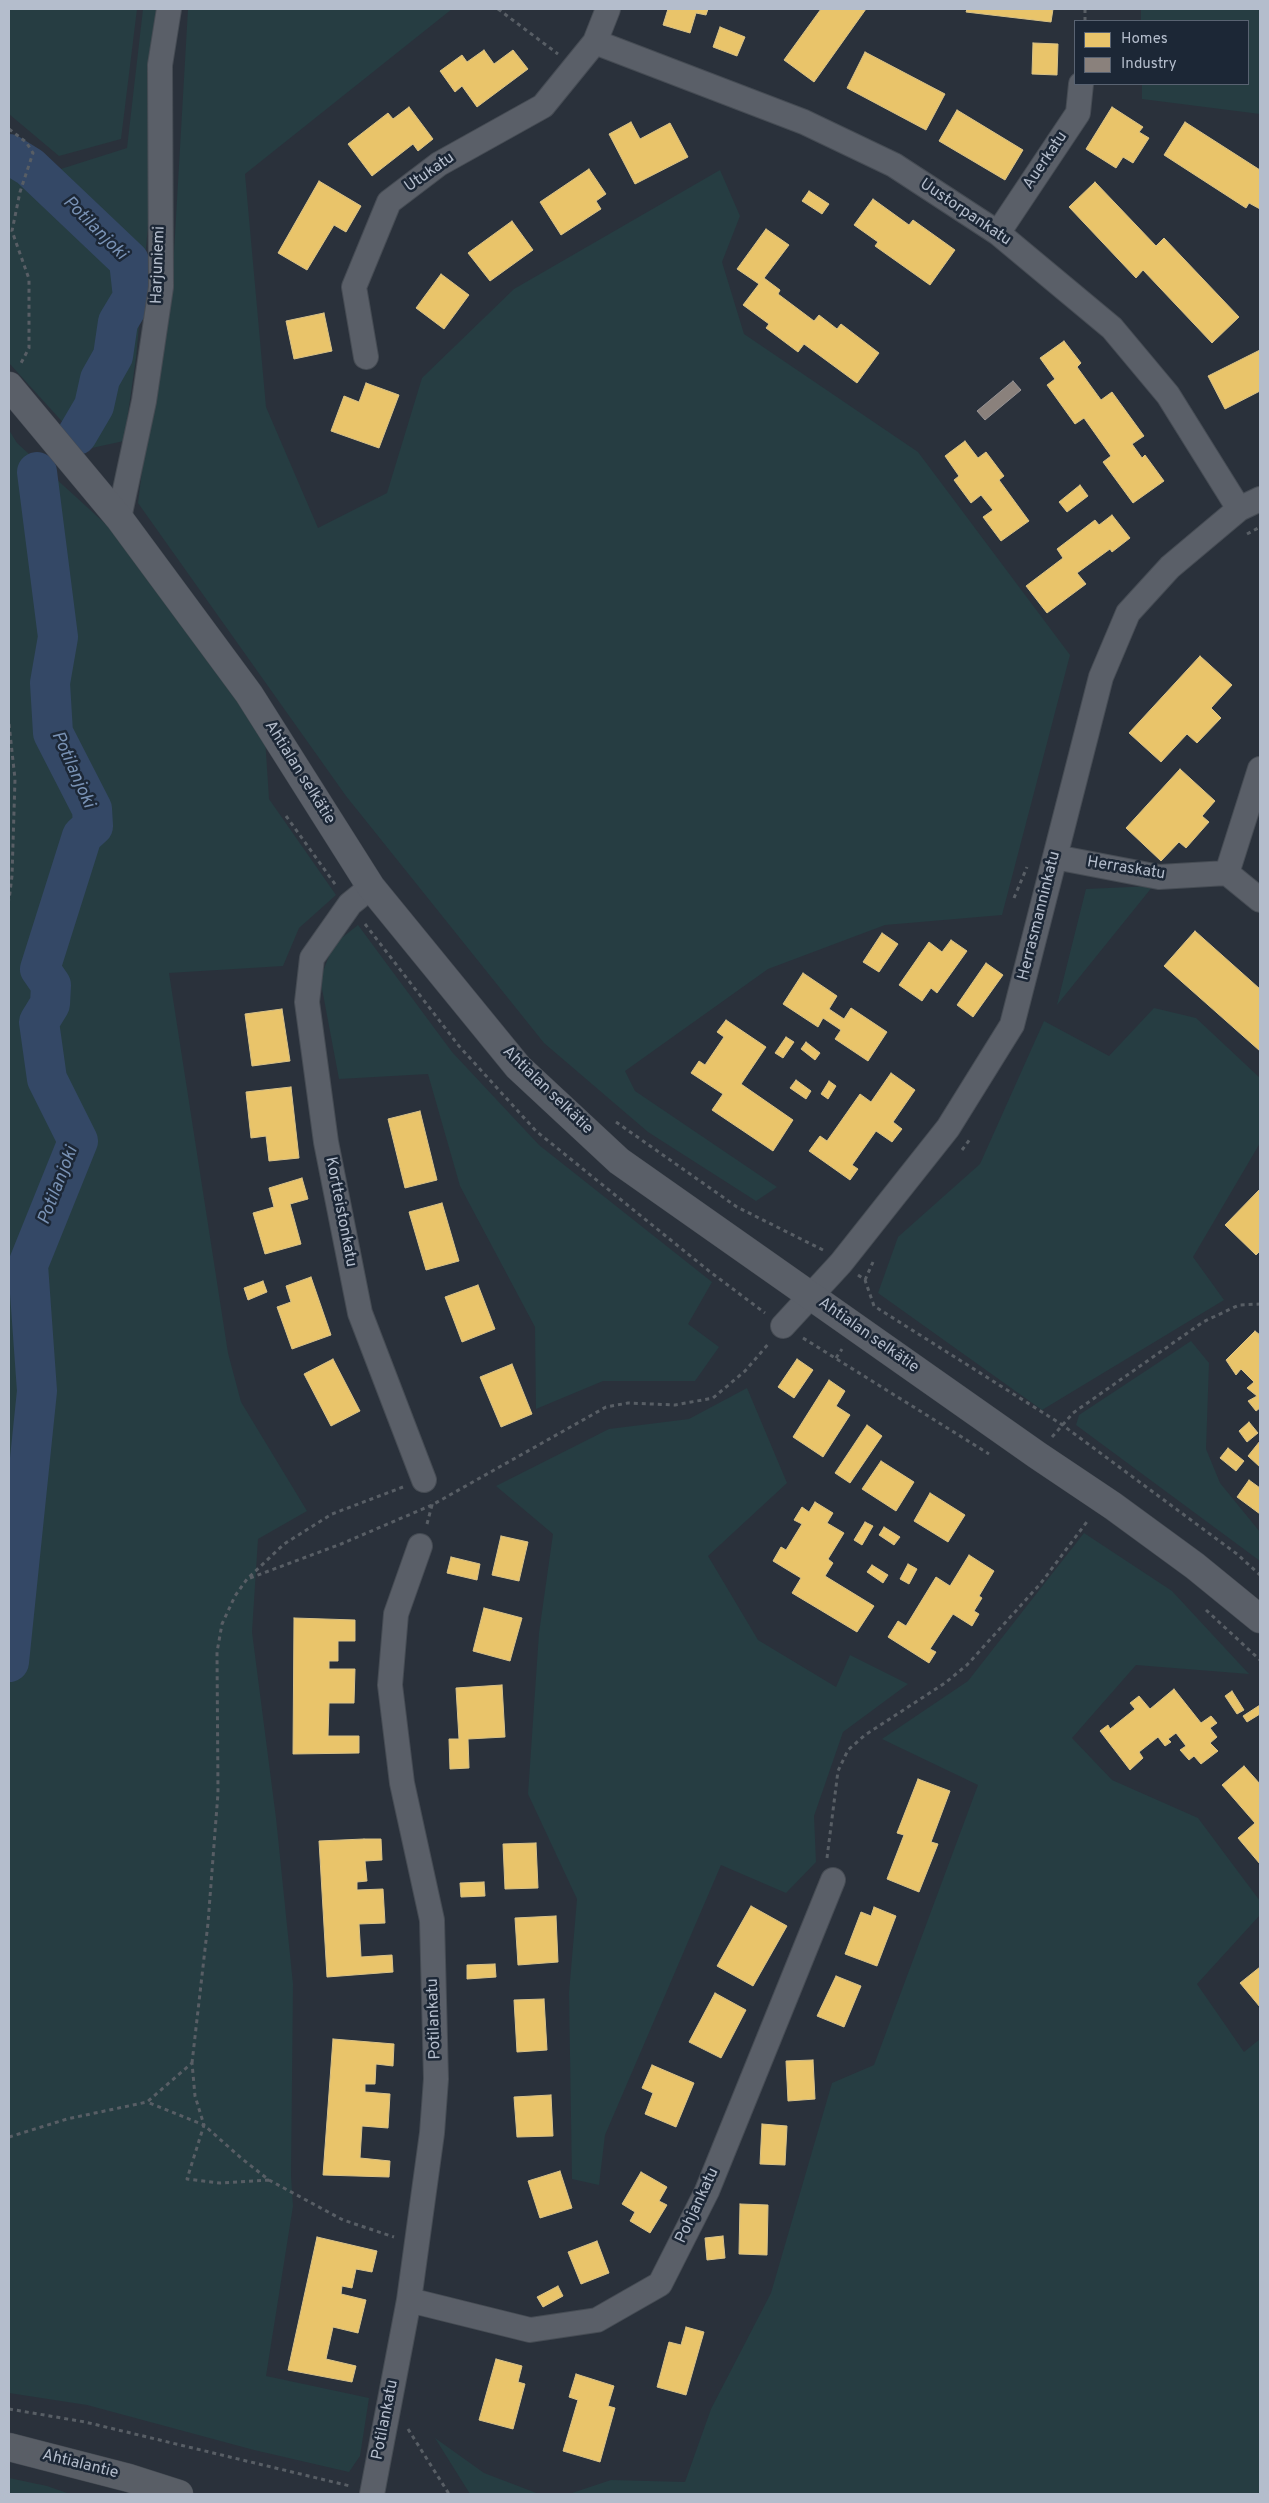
<!DOCTYPE html>
<html>
<head>
<meta charset="utf-8">
<style>
	body { margin:0 }
	#map { position:relative; width:1269px; height:2503px; overflow:hidden; background:#2a313b; font-family:Overpass,sans-serif }
	canvas { display:block }
	.frame { position:absolute; inset:0; border:10px solid #b4bdcc; pointer-events:none }
	.legend { position:absolute; left:1074px; top:20px; width:175px; height:65px; box-sizing:border-box; background:#1c2736; border:1px solid #596372; margin:0; padding:6px 9px; list-style:none; font-size:15px; color:#b4bdcc }
	.legend li { display:flex; align-items:center; gap:10px; height:25px }
	.legend b { width:25px; border:1px solid #596372 }
</style>
</head>
<body>
<div id="map">
<canvas width="1269" height="2503"></canvas>
<div class="frame"></div>
<ul class="legend">
<li><b style="height:14px;background:#e9c46a"></b>Homes</li>
<li><b style="height:14px;background:#8a817c"></b>Industry</li>
</ul>
</div>
<script>
const ctx = document.querySelector('canvas').getContext('2d');
ctx.lineJoin = 'round';
function paint(path, color) {
  ctx.fillStyle = color;
  ctx.fill(path, 'evenodd');
}
function shape(rows) {
  const path = new Path2D();
  for (const r of rows) {
    path.moveTo(r[0], r[1]);
    for (let i = 2; i < r.length; i += 2) path.lineTo(r[i], r[i + 1]);
  }
  return path;
}
function stroke(path, color, width, dash) {
  ctx.strokeStyle = color;
  ctx.lineWidth = width;
  ctx.lineCap = dash ? 'butt' : 'round';
  ctx.setLineDash(dash || []);
  ctx.stroke(path);
}
function drawText(font, color, halo, rows, align = 'center') {
  ctx.font = font + ' Overpass,sans-serif';
  ctx.lineWidth = 5;
  ctx.setLineDash([]);
  ctx.textBaseline = 'middle';
  ctx.strokeStyle = halo;
  ctx.fillStyle = color;
  for (const [text, x, y, turn = 0] of rows) {
    ctx.save();
    ctx.translate(x, y);
    ctx.rotate((+turn || 0) * Math.PI / 180);
    ctx.textAlign = isNaN(turn) ? turn : align;
    if (halo) ctx.strokeText(text, 0, 0);
    ctx.fillText(text, 0, 0);
    ctx.restore();
  }
}
const green = shape([
	[9,9,137,9,121,139,59,156,9,114],
	[143,9,157,9,149,64,153,171,136,358,124,441,87,449,9,363,9,150,45,174,127,148],
	[188,9,452,9,245,174,266,407,318,528,387,493,422,378,514,289,720,170,740,216,722,262,744,334,918,452,1070,655,1002,915,885,925,768,969,625,1071,635,1091,777,1187,756,1201,648,1132,544,1043,346,796,138,503,149,414,172,287],
	[1141,9,1260,9,1260,114,1142,99,1142,84,1248,84,1248,21,1141,21],
	[9,430,17,443,123,540,265,738,269,799,336,895,299,928,283,966,169,973,228,1353,241,1402,307,1511,258,1539,252,1632,276,1818,293,1984,291,2176,293,2206,266,2376,369,2398,360,2456,349,2472,254,2450,87,2405,9,2393],
	[1153,886,1057,1005,1086,889],
	[358,925,452,1052,539,1145,712,1282,688,1324,719,1347,695,1381,603,1381,536,1409,535,1327,460,1186,428,1074,339,1079,320,978,334,944],
	[1154,1008,1196,1018,1260,1078,1260,1143,1193,1257,1224,1300,1042,1410,878,1293,898,1237,980,1164,1044,1021,1109,1056],
	[1191,1341,1209,1363,1206,1449,1220,1483,1260,1532,1260,1561,1076,1425,1079,1415],
	[747,1388,787,1483,708,1556,758,1640,836,1687,850,1655,908,1684,843,1732,814,1816,816,1862,786,1893,721,1865,605,2135,599,2185,572,2179,569,1993,577,1899,528,1794,539,1633,553,1534,496,1486,609,1429,689,1419],
	[1084,1533,1172,1591,1249,1674,1136,1665,1072,1738,1112,1780,1198,1818,1260,1901,1260,1915,1197,1984,1244,2052,1260,2039,1260,2494,569,2494,611,2480,685,2482,711,2409,771,2293,832,2083,874,2065,978,1785,882,1739,968,1681],
	[435,2438,484,2473,539,2494,470,2494],
	[9,2478,47,2486,70,2494,9,2494]
]);
const homes = shape([
	[668,9,708,9,706,15,696,13,690,33,663,25,668,9],
	[821,9,866,9,814,82,784,60,821,9],
	[967,9,1053,9,1051,22,966,12,967,9],
	[720,27,745,37,737,56,713,47,720,27],
	[1033,43,1058,44,1057,75,1032,74,1033,43],
	[484,50,494,64,513,50,528,69,477,107,462,86,455,92,440,71,462,55,467,62,484,50],
	[865,52,945,94,926,130,847,88,865,52],
	[409,107,433,139,418,151,413,144,372,176,348,144,388,113,393,119,409,107],
	[1112,107,1143,127,1139,132,1149,138,1133,163,1123,157,1116,168,1086,149,1112,107],
	[957,110,1023,150,1005,180,939,141,957,110],
	[631,122,640,139,670,123,688,157,635,184,609,134,631,122],
	[1185,122,1260,170,1260,209,1249,203,1246,208,1164,155,1185,122],
	[589,169,606,194,596,201,601,209,561,235,540,202,589,169],
	[319,181,361,206,346,232,334,225,307,270,278,253,319,181],
	[1095,182,1156,246,1164,238,1239,317,1212,343,1143,270,1136,278,1069,207,1095,182],
	[809,191,829,204,822,214,802,201,809,191],
	[873,199,909,225,913,220,955,250,930,285,875,246,878,242,854,225,873,199],
	[512,221,533,250,490,281,468,253,512,221],
	[766,229,789,245,764,278,780,290,778,294,814,321,819,315,837,329,841,324,879,353,857,383,804,344,798,352,766,328,769,324,743,305,759,284,737,269,766,229],
	[441,274,469,295,444,329,416,308,441,274],
	[324,313,332,351,294,359,286,321,324,313],
	[1064,341,1081,363,1077,367,1101,400,1112,392,1144,436,1132,444,1142,458,1145,455,1164,481,1133,503,1103,462,1111,456,1084,418,1075,424,1047,385,1055,379,1040,358,1064,341],
	[1260,350,1260,391,1225,409,1208,376,1260,350],
	[366,383,399,395,379,448,331,431,344,396,359,402,366,383],
	[965,441,978,458,986,452,1004,476,999,480,1029,521,1001,541,983,517,993,510,981,495,971,503,954,480,959,476,945,456,965,441],
	[1080,485,1088,496,1067,512,1059,502,1080,485],
	[1112,515,1130,538,1112,552,1110,549,1077,573,1086,584,1047,613,1026,586,1063,558,1057,549,1095,520,1099,525,1112,515],
	[1200,656,1232,685,1211,708,1221,718,1197,743,1187,734,1161,762,1129,733,1200,656],
	[1180,769,1215,801,1202,816,1209,822,1186,848,1179,842,1161,861,1126,828,1180,769],
	[1195,931,1260,989,1260,1051,1164,966,1195,931],
	[882,933,898,944,879,972,863,962,882,933],
	[951,940,967,951,937,993,931,988,922,1001,899,985,929,942,942,952,951,940],
	[986,963,1003,975,973,1017,957,1005,986,963],
	[803,973,837,996,829,1009,844,1019,851,1008,887,1032,868,1061,835,1039,841,1030,823,1018,818,1027,783,1004,803,973],
	[282,1009,290,1061,252,1066,245,1014,282,1009],
	[726,1020,766,1047,741,1084,793,1120,773,1151,712,1110,723,1094,691,1073,699,1061,705,1065,724,1037,717,1032,726,1020],
	[786,1037,794,1042,783,1058,775,1053,786,1037],
	[806,1042,820,1053,815,1060,801,1049,806,1042],
	[891,1073,915,1090,893,1122,902,1129,892,1142,876,1131,852,1165,858,1169,850,1180,809,1151,820,1136,827,1141,860,1094,871,1102,891,1073],
	[796,1080,811,1091,806,1099,790,1088,796,1080],
	[829,1081,836,1086,828,1099,821,1094,829,1081],
	[291,1087,299,1158,269,1161,266,1136,251,1138,246,1092,291,1087],
	[420,1111,437,1180,405,1188,388,1119,420,1111],
	[302,1178,308,1199,290,1204,301,1244,265,1254,253,1213,274,1207,269,1188,302,1178],
	[1260,1189,1260,1251,1256,1255,1225,1225,1260,1189],
	[442,1203,459,1261,426,1270,409,1212,442,1203],
	[311,1277,331,1335,292,1349,277,1307,291,1302,286,1286,311,1277],
	[263,1281,267,1292,248,1300,244,1288,263,1281],
	[478,1285,495,1329,462,1342,445,1297,478,1285],
	[1255,1331,1260,1335,1260,1408,1256,1411,1248,1401,1257,1396,1247,1388,1254,1382,1241,1369,1236,1375,1226,1360,1255,1331],
	[333,1359,360,1411,331,1426,304,1374,333,1359],
	[797,1359,813,1370,794,1398,778,1387,797,1359],
	[512,1364,532,1414,501,1427,480,1377,512,1364],
	[829,1380,845,1391,836,1406,850,1415,823,1457,793,1437,829,1380],
	[1249,1422,1258,1433,1247,1442,1239,1431,1249,1422],
	[867,1425,882,1436,850,1483,835,1473,867,1425],
	[1260,1441,1260,1467,1248,1456,1260,1441],
	[1228,1448,1244,1461,1236,1471,1220,1458,1228,1448],
	[881,1461,914,1482,896,1511,862,1489,881,1461],
	[1249,1480,1260,1488,1260,1514,1237,1497,1249,1480],
	[930,1493,965,1515,948,1542,914,1521,930,1493],
	[815,1502,833,1513,827,1523,844,1533,828,1559,833,1563,825,1576,874,1606,857,1632,792,1593,801,1578,773,1561,781,1547,786,1550,802,1524,794,1520,802,1507,809,1512,815,1502],
	[865,1522,873,1526,862,1545,854,1540,865,1522],
	[884,1527,900,1537,894,1545,879,1535,884,1527],
	[501,1536,528,1542,519,1581,492,1575,501,1536],
	[969,1555,994,1571,979,1596,982,1598,974,1611,979,1614,972,1626,953,1614,930,1649,936,1652,929,1663,888,1637,898,1621,906,1626,936,1577,950,1586,969,1555],
	[451,1557,480,1564,477,1580,447,1573,451,1557],
	[908,1564,917,1569,909,1584,900,1579,908,1564],
	[872,1565,888,1575,883,1583,867,1572,872,1565],
	[484,1608,522,1618,510,1661,473,1651,484,1608],
	[294,1618,355,1620,355,1641,338,1641,338,1661,329,1661,329,1669,355,1669,354,1703,329,1703,328,1736,359,1736,359,1753,293,1754,294,1618],
	[502,1685,505,1737,468,1739,469,1768,450,1769,449,1739,459,1739,456,1688,502,1685],
	[1174,1689,1201,1723,1211,1716,1217,1723,1210,1728,1217,1737,1210,1743,1218,1751,1201,1764,1194,1756,1189,1760,1180,1750,1186,1746,1176,1733,1168,1739,1171,1742,1165,1746,1158,1737,1139,1752,1143,1758,1130,1770,1100,1731,1108,1725,1110,1729,1135,1709,1130,1703,1139,1696,1150,1709,1174,1689],
	[1232,1691,1244,1710,1237,1714,1225,1696,1232,1691],
	[1260,1705,1260,1714,1247,1722,1243,1716,1260,1705],
	[1244,1766,1260,1784,1260,1864,1238,1838,1255,1823,1222,1785,1244,1766],
	[918,1779,950,1791,931,1842,938,1844,919,1892,887,1879,904,1835,897,1833,918,1779],
	[364,1839,381,1839,382,1860,365,1861,367,1881,357,1882,357,1890,383,1889,385,1923,359,1924,361,1957,392,1955,393,1972,327,1977,319,1841,364,1839],
	[536,1843,538,1888,505,1889,503,1844,536,1843],
	[484,1882,485,1896,461,1897,460,1883,484,1882],
	[751,1906,787,1926,753,1986,717,1966,751,1906],
	[874,1907,896,1916,877,1966,845,1954,861,1912,871,1916,874,1907],
	[556,1916,558,1962,518,1965,515,1918,556,1916],
	[495,1964,496,1977,467,1979,467,1965,495,1964],
	[1260,1967,1260,2007,1240,1983,1260,1967],
	[836,1976,861,1986,844,2027,817,2016,836,1976],
	[715,1993,746,2010,721,2058,689,2042,715,1993],
	[544,1999,547,2050,517,2052,514,2000,544,1999],
	[333,2039,394,2044,393,2066,376,2064,375,2084,365,2084,365,2092,390,2094,388,2128,362,2126,360,2158,390,2161,389,2177,323,2175,333,2039],
	[813,2060,815,2099,788,2101,786,2061,813,2060],
	[652,2065,694,2083,676,2127,645,2114,653,2093,642,2088,652,2065],
	[551,2095,553,2136,517,2137,514,2097,551,2095],
	[762,2124,787,2126,785,2165,760,2164,762,2124],
	[560,2171,572,2208,540,2218,528,2181,560,2171],
	[641,2172,667,2187,659,2201,667,2205,650,2233,630,2221,635,2212,622,2204,641,2172],
	[740,2204,768,2205,767,2255,739,2254,740,2204],
	[723,2236,725,2258,707,2260,705,2238,723,2236],
	[317,2237,377,2251,372,2272,356,2269,352,2288,342,2286,341,2294,366,2300,358,2333,333,2327,326,2359,356,2366,352,2382,288,2370,317,2237],
	[597,2241,609,2273,581,2284,568,2252,597,2241],
	[558,2286,563,2296,543,2307,537,2297,558,2286],
	[686,2327,704,2332,686,2395,657,2387,669,2342,681,2345,686,2327],
	[496,2359,522,2366,518,2382,525,2384,513,2429,479,2420,496,2359],
	[576,2374,614,2386,608,2406,615,2408,600,2462,563,2451,578,2400,569,2397,576,2374]
]);
const industry = shape([
	[1013,381,1021,390,985,420,977,411,1013,381]
]);
const river = shape([
	[9,154,30,167,129,261,133,297,118,322,113,356,100,379,94,406,77,435],
	[9,1662,37,1391,28,1265,78,1141,47,1079,39,1022,50,1004,51,985,40,969,82,836,93,826,92,809,53,733,50,683,58,637,37,472]
]);
const path = shape([
	[498,9,558,54],
	[1085,21,1085,9],
	[9,129,26,142,33,153,20,192,12,231,29,279,29,348,20,365],
	[1247,534,1260,527],
	[9,724,15,779,12,876,9,900],
	[286,816,337,887],
	[1014,898,1027,867],
	[365,924,459,1046,536,1131,709,1271,765,1313],
	[616,1122,737,1207,823,1250],
	[962,1150,970,1139],
	[858,1275,865,1280,874,1306,1061,1424,1237,1554,1260,1575],
	[865,1280,873,1262],
	[803,1338,989,1454],
	[836,1358,842,1349],
	[1052,1437,1073,1413,1203,1322,1239,1305,1260,1304],
	[427,1524,432,1505,430,1501],
	[250,1578,341,1544,432,1505,606,1407,628,1403,675,1405,713,1398,745,1371,770,1342],
	[1206,1610,1260,1660],
	[827,1858,838,1771,848,1750,865,1735,945,1683,967,1665,1041,1583,1089,1519],
	[192,2063,208,1923,218,1793,217,1652,222,1624,235,1596,247,1579,284,1544,332,1514,403,1487],
	[9,2137,67,2119,147,2102,192,2063,195,2096,204,2125,147,2102],
	[269,2180,220,2183,187,2179,204,2125,241,2158,269,2180,343,2220,394,2237],
	[9,2409,85,2422,350,2486],
	[408,2429,449,2494]
]);
const minor = shape([
	[595,42,804,122,894,165,998,233,1112,328,1168,395,1239,509],
	[998,233,1078,113,1081,84],
	[366,357,354,287,389,202,439,164,543,106,595,42,608,9],
	[119,518,144,401,161,287,160,65,169,9],
	[1055,857,1159,877,1227,873],
	[1227,873,1260,769],
	[1227,873,1260,900],
	[371,887,350,904,312,958,307,1002,326,1142,360,1313,424,1480],
	[783,1326,841,1263,948,1128,1012,1025,1101,677,1128,613,1170,567,1239,509,1260,499],
	[409,2300,530,2330,597,2320,660,2284,707,2191,833,1880],
	[372,2494,409,2300,432,2133,436,2079,432,1920,402,1783,390,1685,396,1614,420,1546]
]);
const tertiary = shape([
	[9,386,119,518,249,694,371,887,518,1067,619,1161,1037,1455,1113,1506,1195,1566,1260,1619]
]);
const secondary = shape([
	[9,2447,129,2478,179,2494]
]);
const streetNames = [
	["Auerkatu",1046,161,-56],
	["Utukatu",430,173,-35],
	["Uustorpankatu",965,213,34],
	["Harjuniemi",159,265,-88],
	["Ahtialan selkätie",299,773,58],
	["Herraskatu",1126,869,9],
	["Herrasmanninkatu",1040,916,-76],
	["Ahtialan selkätie",547,1091,44],
	["Kortteistonkatu",340,1212,79],
	["Ahtialan selkätie",868,1336,35],
	["Potilankatu",435,2019,-92],
	["Pohjankatu",698,2206,-65],
	["Potilankatu",386,2420,-79],
	["Ahtialantie",80,2465,14]
];
const waterNames = [
	["Potilanjoki",94,229,45],
	["Potilanjoki",72,770,66],
	["Potilanjoki",59,1186,-69]
];
paint(green, '#263d42');
paint(homes, '#e9c46a');
stroke(homes, '#d9c287', 1);
paint(industry, '#8a817c');
stroke(industry, '#979394', 1);
stroke(river, '#344866', 40);
stroke(minor, '#464c54', 26);
stroke(tertiary, '#464c54', 29);
stroke(secondary, '#464c54', 29);
stroke(path, '#585e65', 3, [4, 4]);
stroke(minor, '#5a5f68', 24);
stroke(tertiary, '#5a5f68', 28);
stroke(secondary, '#595e66', 28);
drawText('16px', '#b4bdcc', '#1c2736', streetNames);
drawText('italic 18px', '#7992b5', '#1c2736', waterNames);
</script>
</body>
</html>
